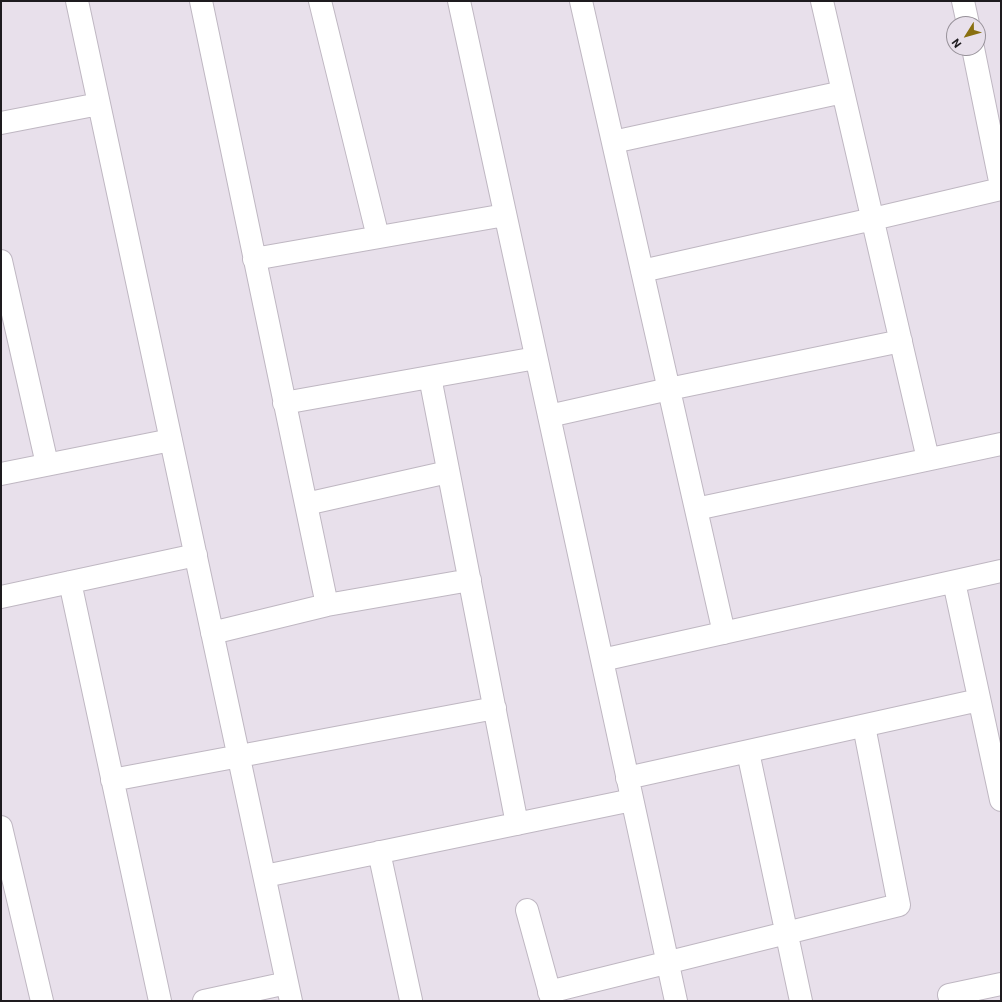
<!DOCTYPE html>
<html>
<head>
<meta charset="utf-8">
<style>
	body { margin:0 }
	#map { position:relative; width:1002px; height:1002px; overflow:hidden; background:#e8e0eb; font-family:Roboto,sans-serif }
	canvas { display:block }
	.frame { position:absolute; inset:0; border:2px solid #1e1b1f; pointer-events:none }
	.north { position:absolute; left:946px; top:16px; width:40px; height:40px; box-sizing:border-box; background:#e8e0eb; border:1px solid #979199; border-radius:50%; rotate:233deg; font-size:11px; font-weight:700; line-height:16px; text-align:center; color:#1e1b1f }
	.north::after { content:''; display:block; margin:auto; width:14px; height:18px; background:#896f10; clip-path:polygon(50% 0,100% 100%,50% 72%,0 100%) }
</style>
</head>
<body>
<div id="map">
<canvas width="1002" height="1002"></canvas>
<div class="frame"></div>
<div class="north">N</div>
</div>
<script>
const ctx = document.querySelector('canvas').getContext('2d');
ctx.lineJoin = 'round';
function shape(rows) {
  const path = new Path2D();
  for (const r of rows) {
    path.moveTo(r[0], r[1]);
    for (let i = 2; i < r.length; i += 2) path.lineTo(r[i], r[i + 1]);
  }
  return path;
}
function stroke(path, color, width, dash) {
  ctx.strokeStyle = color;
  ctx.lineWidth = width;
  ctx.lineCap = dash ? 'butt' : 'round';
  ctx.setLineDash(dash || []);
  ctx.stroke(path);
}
const minor = shape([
	[77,1,291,1001],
	[201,1,327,605],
	[320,1,378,237],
	[459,1,676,1001],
	[581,1,724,633],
	[822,1,928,459],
	[963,1,968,24],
	[973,48,1001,186],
	[1,123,99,104],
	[613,142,843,92],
	[254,259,505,215],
	[1,261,47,464],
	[642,271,873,219,1001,189],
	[430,377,517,824],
	[284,403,536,358],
	[549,416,669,389,901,341],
	[1,474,171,440],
	[306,504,448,472],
	[696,509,1001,444],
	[70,582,160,1001],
	[954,582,1001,800],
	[1,597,196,555],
	[212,633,327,605,470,580],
	[602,660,1001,571],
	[748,752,801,1001],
	[627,778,979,700],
	[112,780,495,708],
	[1,827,42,1001],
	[379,852,411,1000],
	[265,876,632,800],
	[527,910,552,1001],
	[549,992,899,905,864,726],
	[949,995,1001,984],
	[204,1001,287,983]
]);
stroke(minor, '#bfb7c2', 24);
stroke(minor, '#fff', 22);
</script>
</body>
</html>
